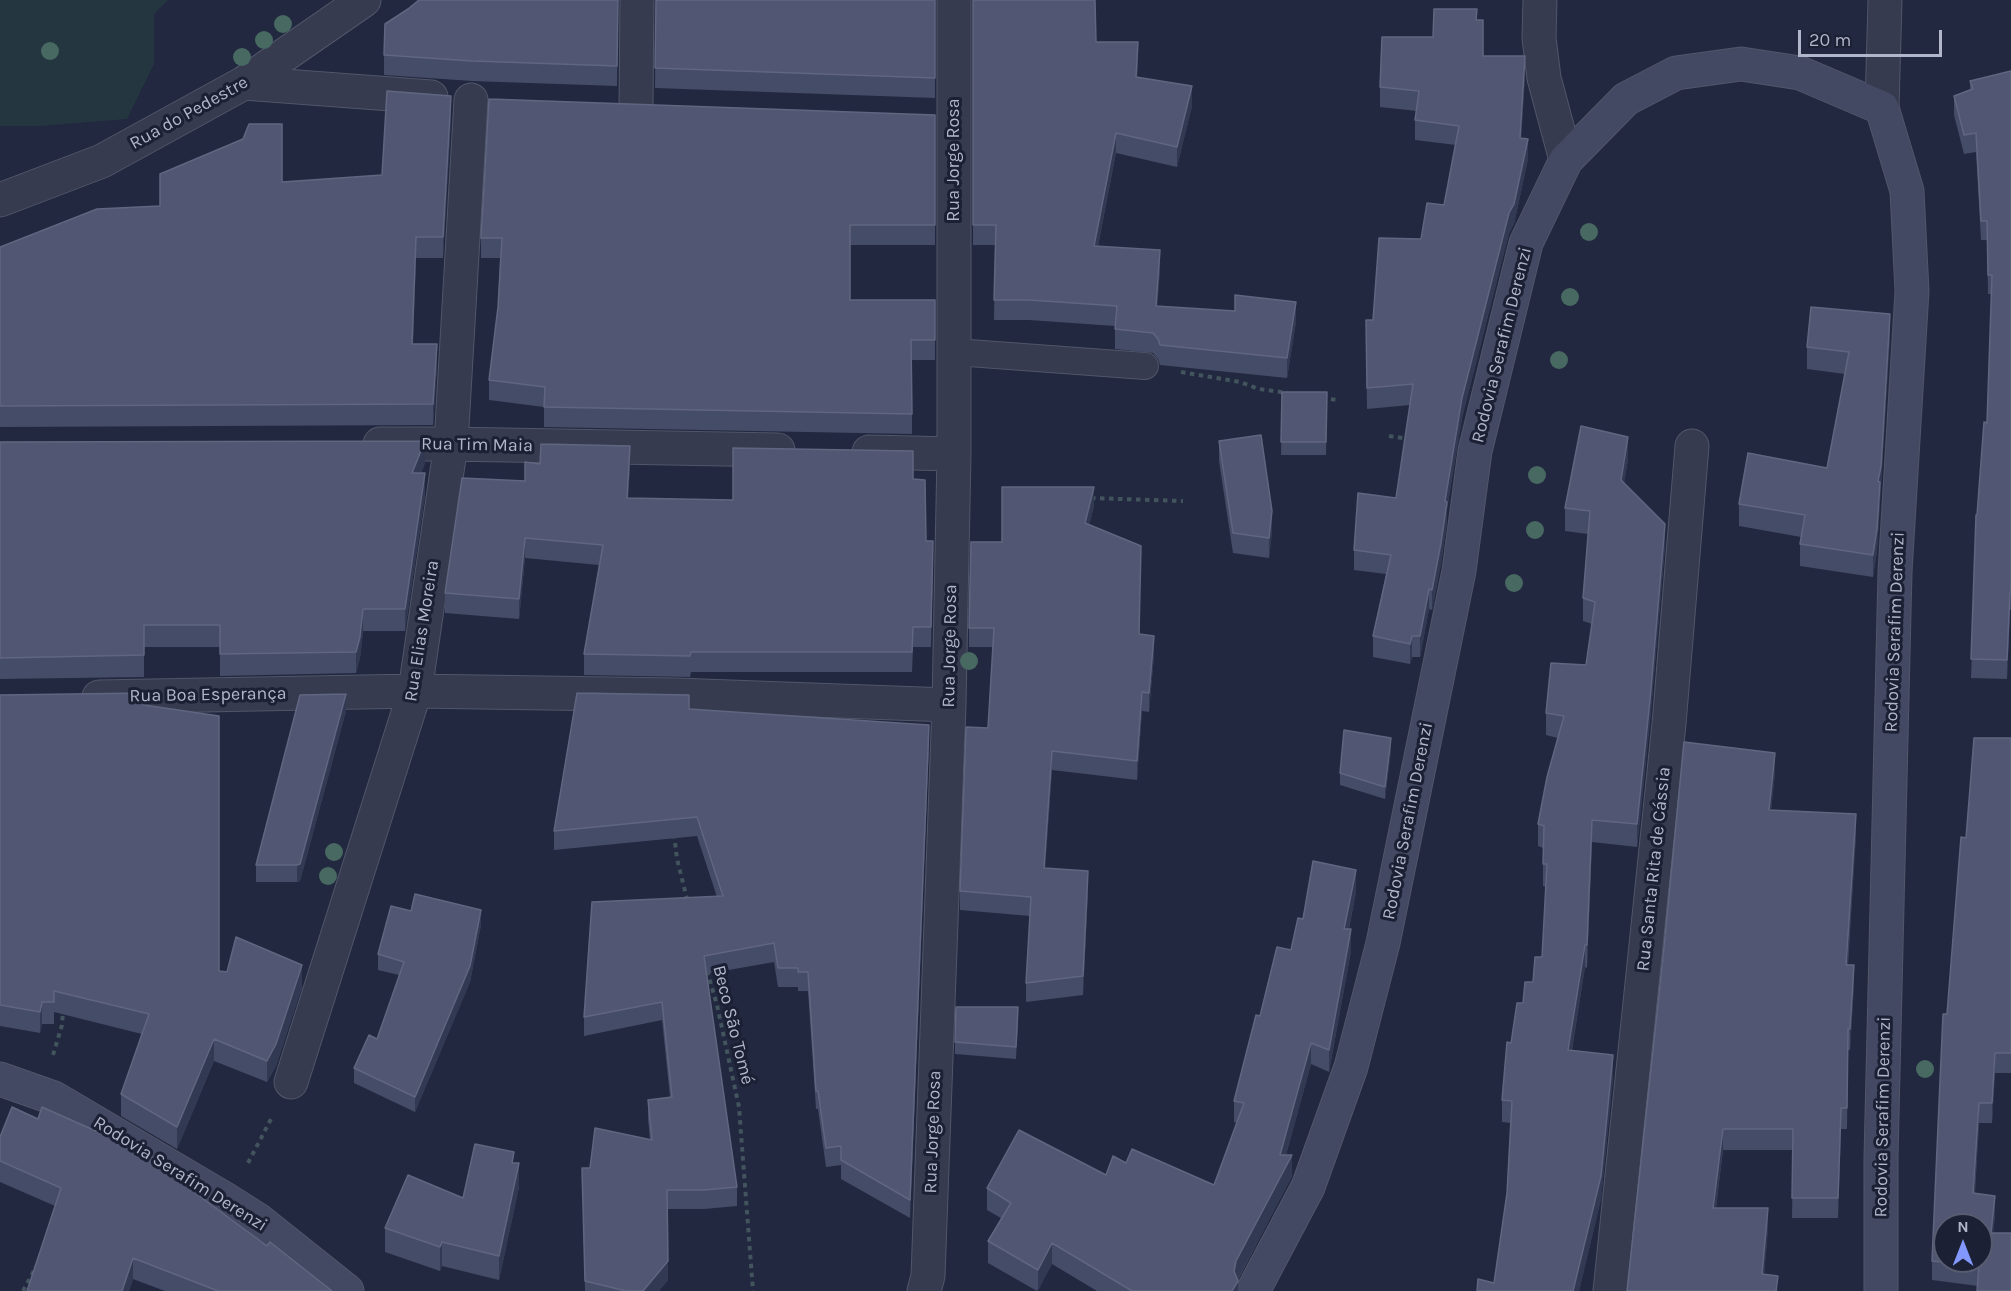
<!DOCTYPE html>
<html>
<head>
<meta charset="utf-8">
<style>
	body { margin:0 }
	#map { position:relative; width:2011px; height:1291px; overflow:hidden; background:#22283f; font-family:Karla,sans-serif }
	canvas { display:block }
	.north { position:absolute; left:1933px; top:1213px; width:60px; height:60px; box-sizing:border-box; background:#1b2034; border:2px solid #575c70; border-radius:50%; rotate:0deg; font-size:16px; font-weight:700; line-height:24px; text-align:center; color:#b2b6ca }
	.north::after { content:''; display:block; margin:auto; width:21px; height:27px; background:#8298ff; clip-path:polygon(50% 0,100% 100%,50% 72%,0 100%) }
	.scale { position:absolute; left:1798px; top:30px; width:144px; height:27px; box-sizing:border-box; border:3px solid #b2b6ca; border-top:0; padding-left:8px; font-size:18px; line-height:21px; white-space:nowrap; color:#b2b6ca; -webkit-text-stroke:4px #1b2034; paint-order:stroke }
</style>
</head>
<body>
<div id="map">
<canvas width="2011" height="1291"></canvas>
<div class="north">N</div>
<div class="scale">20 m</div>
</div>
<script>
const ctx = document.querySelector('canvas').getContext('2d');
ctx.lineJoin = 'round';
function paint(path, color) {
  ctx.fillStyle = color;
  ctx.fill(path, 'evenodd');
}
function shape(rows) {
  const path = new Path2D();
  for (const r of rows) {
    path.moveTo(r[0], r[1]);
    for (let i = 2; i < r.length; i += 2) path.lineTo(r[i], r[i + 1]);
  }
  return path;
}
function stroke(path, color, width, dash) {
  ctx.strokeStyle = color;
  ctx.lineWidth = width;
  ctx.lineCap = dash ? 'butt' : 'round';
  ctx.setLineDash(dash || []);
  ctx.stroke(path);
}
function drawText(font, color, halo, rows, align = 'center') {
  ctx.font = font + ' Karla,sans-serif';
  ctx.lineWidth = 6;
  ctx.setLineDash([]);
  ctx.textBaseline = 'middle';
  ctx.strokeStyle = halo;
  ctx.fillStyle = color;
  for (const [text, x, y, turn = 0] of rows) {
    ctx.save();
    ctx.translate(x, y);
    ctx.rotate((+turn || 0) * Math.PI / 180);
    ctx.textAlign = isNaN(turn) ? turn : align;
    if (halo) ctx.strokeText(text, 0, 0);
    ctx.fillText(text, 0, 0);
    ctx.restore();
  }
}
const green = shape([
	[0,0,168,0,154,14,154,64,127,119,40,126,0,126]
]);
const path = shape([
	[1181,372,1240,382,1259,389,1288,393],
	[1322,398,1338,400],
	[1389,436,1409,439],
	[1091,498,1183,501],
	[674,834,677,859,688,903],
	[707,971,717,1005,739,1107,753,1291],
	[53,1055,62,1025,63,1010],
	[248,1163,271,1119],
	[23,1291,37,1265]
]);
const lane = shape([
	[955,352,1145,366]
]);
const street = shape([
	[1540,0,1539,38,1544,78,1566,160],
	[244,83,431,97],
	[636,107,637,0],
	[1882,108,1885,0],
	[0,200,102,161,244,83,364,0],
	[380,444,451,444,778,450],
	[869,452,954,454],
	[99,697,415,691,676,695,949,705],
	[291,1082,415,691,451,444,471,100],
	[924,1291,928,1276,949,705,954,454,954,0],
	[1610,1291,1669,724,1692,446]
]);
const secondary = shape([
	[0,1079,54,1098,225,1199,258,1220,347,1291],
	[1253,1291,1308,1187,1351,1067,1383,943,1459,571,1475,451,1526,243,1566,160,1626,99,1676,73,1741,64,1800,73,1882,108,1907,191,1912,291,1895,572,1881,1157,1881,1291]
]);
const trees = [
	[283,24],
	[264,40],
	[50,51],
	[242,57],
	[1589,232],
	[1570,297],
	[1559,360],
	[1537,475],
	[1535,530],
	[1514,583],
	[969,661],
	[334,852],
	[328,876],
	[1925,1069]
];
const wall = shape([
	[618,0,617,86,472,81,384,75,384,55],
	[656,0,935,0,935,98,655,88],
	[973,0,1096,42,1138,62,1137,77,1192,106,1177,167,1116,153,1098,246,1160,270,1157,306,1296,322,1287,378,1160,365,1158,359,1153,353,1115,349,1115,326,1029,320,994,320,995,245,973,245],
	[1477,20,1483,56,1525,76,1521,138,1528,159,1514,224,1509,233,1462,418,1447,509,1447,522,1441,564,1432,610,1429,609,1420,657,1412,657,1410,664,1373,657,1373,636,1386,574,1354,570,1354,550,1396,498,1410,405,1367,409,1366,340,1373,320,1421,239,1444,205,1456,145,1415,140,1415,120,1417,111,1380,107,1380,87,1433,37],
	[2011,71,2011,610,2010,610,2007,679,1971,678,1977,515,1987,423,1992,294,1988,294,1987,240,1981,240,1976,152,1964,154,1954,115,1954,96,1970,89,1970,81],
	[935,115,935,245,850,245,850,300,935,300,935,360,912,360,912,434,544,427,544,407,489,400,489,380,498,307,500,258,481,258,481,238],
	[451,117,443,258,416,258,413,344,437,366,433,425,0,427,0,247,160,206,282,182,382,175],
	[1890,336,1877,551,1873,577,1800,566,1800,544,1801,537,1739,526,1739,504,1827,468,1845,374,1807,369,1807,347],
	[1282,392,1327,392,1326,455,1281,455],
	[1219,441,1272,531,1269,558,1233,553,1219,461],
	[0,442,425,463,421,473,425,495,405,631,363,631,360,658,356,673,220,676,220,647,144,647,144,677,0,679],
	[1628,459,1624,483,1665,546,1650,722,1637,847,1592,842,1587,968,1585,967,1572,1050,1613,1078,1601,1199,1579,1291,1477,1291,1494,1283,1507,1193,1511,1123,1502,1122,1502,1100,1511,1043,1523,1003,1533,982,1542,957,1546,887,1543,886,1543,848,1538,846,1538,824,1558,738,1546,735,1546,713,1586,665,1592,624,1583,621,1583,598,1588,534,1565,531,1565,508],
	[540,464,630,466,628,498,733,500,913,479,926,541,933,561,931,647,913,647,912,672,691,672,690,677,584,675,584,654,599,565,525,558,519,619,445,613,445,593,525,481],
	[1094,506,1089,525,1139,634,1154,655,1149,712,1142,711,1137,780,1052,770,1045,868,1088,891,1083,995,1026,1002,1026,983,1030,916,960,910,960,891,988,728,993,647,969,647,969,628,1002,542],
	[0,695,144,705,219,971,302,987,276,1066,267,1082,214,1061,177,1149,121,1116,121,1094,142,1034,54,1012,54,1024,42,1024,40,1033,0,1026],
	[689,709,929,743,910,1218,841,1179,841,1165,826,1167,818,1109,816,1109,808,991,798,991,798,987,778,987,774,962,706,974,737,1187,737,1206,704,1209,667,1209,668,1280,659,1291,585,1291,582,1168,590,1168,650,1140,648,1119,648,1100,670,1097,662,1020,584,1036,584,1017,717,897,697,836,554,850,554,831],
	[346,711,300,881,297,882,256,882,256,865],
	[2011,738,2011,1073,1995,1073,1992,1123,1979,1123,1975,1193,1995,1216,1993,1233,1978,1286,1932,1280,1932,1261,1947,1014,1966,838],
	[1391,750,1385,799,1340,785,1340,773],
	[1775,773,1771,810,1856,835,1848,965,1854,985,1850,1050,1848,1050,1847,1129,1841,1129,1838,1218,1792,1218,1793,1150,1723,1150,1716,1208,1768,1229,1764,1274,1778,1291,1627,1291],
	[1356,892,1349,929,1351,951,1329,1072,1311,1064,1286,1155,1292,1176,1238,1280,1238,1291,1097,1291,1052,1264,1037,1291,988,1263,988,1241,1001,1218,987,1210,987,1188,1106,1175,1126,1163,1214,1185,1237,1123,1234,1122,1234,1101,1260,1016,1291,950,1303,919],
	[411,911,481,925,470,982,415,1112,354,1083,354,1068,377,1039,399,975,378,970,378,954],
	[1018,1020,1016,1059,955,1054,955,1042],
	[0,1137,177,1180,267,1246,332,1291,165,1291,133,1279,129,1291,27,1291,55,1206,0,1182],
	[514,1163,519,1187,499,1280,442,1266,440,1271,385,1252,385,1228,463,1198]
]);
const shadedWall = shape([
	[1138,42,1138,62,1136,97,1136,77],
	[1525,56,1525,76,1520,158,1520,138],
	[1192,86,1192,106,1177,167,1177,147],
	[451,96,451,117,443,258,443,237],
	[1116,133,1116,153,1094,266,1094,246],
	[1528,139,1528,159,1514,224,1509,233,1462,418,1447,509,1447,522,1441,564,1432,610,1432,590,1445,501,1462,398],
	[416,237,416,258,412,365,412,344],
	[1160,250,1160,270,1156,326,1156,306],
	[1296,302,1296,322,1287,378,1287,358],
	[1890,314,1890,336,1877,551,1873,577,1873,555,1878,481],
	[437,344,437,366,433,425,433,404],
	[1628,437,1628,459,1621,502,1621,480],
	[425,441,425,463,412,495,412,473],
	[630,446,630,466,627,519,627,498],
	[425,473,425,495,405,631,405,609],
	[1094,487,1094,506,1085,542,1085,523],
	[1272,511,1272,531,1269,558,1269,538],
	[1665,524,1665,546,1650,722,1637,847,1637,824],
	[525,538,525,558,519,619,519,599],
	[1429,589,1429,609,1420,657,1420,636],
	[2010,592,2010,610,2007,679,2007,660],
	[363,609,363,631,360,658,356,673,356,652],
	[1154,636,1154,655,1149,712,1149,693],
	[1412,636,1412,657,1410,664,1410,644],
	[1142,692,1142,711,1137,780,1137,761],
	[346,694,346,711,300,881,297,882,297,865],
	[929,725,929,743,910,1218,910,1200],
	[1391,738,1391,750,1385,799,1385,787],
	[1052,751,1052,770,1044,887,1044,868],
	[1775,753,1775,773,1769,830,1769,810],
	[1856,814,1856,835,1846,985,1846,965],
	[1592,820,1592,842,1587,968,1587,945],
	[1356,870,1356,892,1344,951,1344,929],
	[1088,871,1088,891,1083,995,1083,976],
	[481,910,481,925,470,982,415,1112,415,1097],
	[1351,929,1351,951,1329,1072,1329,1050],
	[1585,945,1585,967,1568,1072,1568,1050],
	[302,965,302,987,276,1066,267,1082,267,1061],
	[1854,965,1854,985,1850,1050,1850,1029],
	[42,1002,42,1024,40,1033,40,1012],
	[1018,1007,1018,1020,1016,1059,1016,1047],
	[214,1039,214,1061,177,1149,177,1127],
	[1311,1043,1311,1064,1280,1176,1280,1155],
	[1995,1053,1995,1073,1992,1123,1992,1103],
	[1613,1055,1613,1078,1601,1199,1579,1291,1573,1291],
	[1979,1103,1979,1123,1973,1213,1973,1193],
	[1841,1108,1841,1129,1838,1218,1838,1198],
	[1723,1129,1723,1150,1713,1229,1713,1208],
	[1292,1155,1292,1176,1291,1179,1236,1282,1238,1281,1238,1291,1232,1291,1236,1261],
	[519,1163,519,1187,499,1280,499,1256],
	[1995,1196,1995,1216,1991,1252,1991,1233],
	[1768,1208,1768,1229,1763,1291,1762,1274],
	[442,1242,442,1266,440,1271,440,1247],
	[1052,1243,1052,1264,1038,1291,1038,1270],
	[133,1258,133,1279,129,1291,122,1291],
	[668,1261,668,1280,659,1291,643,1291]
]);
const building = shape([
	[419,0,618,0,617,66,472,61,384,55,385,24,408,9,419,0],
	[656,0,935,0,935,78,655,68,656,0],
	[973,0,1095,0,1096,42,1138,42,1136,77,1192,86,1177,147,1116,133,1094,246,1160,250,1156,306,1235,311,1235,295,1296,302,1287,358,1160,345,1158,339,1153,333,1115,329,1117,306,1029,300,994,300,996,225,973,225,973,0],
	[1434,9,1477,9,1476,20,1483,20,1483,56,1525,56,1520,138,1528,139,1514,204,1509,213,1462,398,1445,501,1447,502,1441,543,1432,590,1429,589,1420,636,1412,636,1410,644,1373,636,1391,555,1354,550,1358,493,1396,498,1413,384,1367,388,1366,320,1373,320,1379,238,1421,239,1427,203,1444,205,1459,126,1415,120,1419,91,1380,87,1382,37,1433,37,1434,9],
	[2011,71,2011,592,2010,592,2007,660,1971,659,1976,515,1977,515,1984,422,1987,423,1992,275,1988,275,1987,221,1981,221,1976,133,1964,135,1954,96,1973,89,1970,81,2011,71],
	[387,91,451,96,443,237,416,237,412,344,437,344,433,404,0,406,0,247,97,209,160,206,160,174,243,139,249,124,282,124,282,182,382,175,387,91],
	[489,99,935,115,935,225,850,225,850,300,935,300,935,340,911,340,912,414,544,407,545,387,489,380,498,307,502,238,481,238,489,99],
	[1811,307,1890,314,1881,467,1878,481,1880,482,1877,529,1873,555,1800,544,1805,515,1739,504,1748,453,1827,468,1849,352,1807,347,1811,307],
	[1282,392,1327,392,1326,442,1281,442,1282,392],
	[1581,426,1628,437,1621,480,1665,524,1650,700,1637,824,1592,820,1587,945,1585,945,1568,1050,1613,1055,1601,1176,1573,1291,1477,1291,1478,1279,1494,1283,1507,1193,1512,1101,1502,1100,1507,1042,1511,1043,1517,1003,1523,1003,1525,982,1533,982,1535,957,1542,957,1547,864,1543,864,1544,826,1538,824,1547,777,1564,716,1546,713,1551,663,1586,665,1595,602,1583,598,1590,511,1565,508,1581,426],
	[1261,435,1272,511,1269,538,1233,533,1219,441,1261,435],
	[425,441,412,473,425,473,405,609,363,609,360,637,356,652,220,654,220,625,144,625,144,655,0,658,0,442,425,441],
	[541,444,630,446,627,498,733,500,733,448,913,451,913,479,925,480,926,541,933,541,931,627,913,627,912,652,691,652,690,656,584,654,603,545,525,538,519,599,445,593,462,478,525,481,525,462,540,464,541,444],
	[1002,487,1094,487,1085,523,1141,546,1139,634,1154,636,1149,693,1142,692,1137,761,1052,751,1044,868,1088,871,1083,976,1026,983,1031,897,960,891,966,727,988,728,994,628,969,628,971,542,1002,542,1002,487],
	[144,693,144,705,219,716,219,971,227,972,236,937,302,965,276,1044,267,1061,214,1039,177,1127,121,1094,149,1014,54,991,54,1002,42,1002,40,1012,0,1005,0,695,144,693],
	[577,693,689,695,689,709,929,725,910,1200,841,1160,841,1146,826,1148,818,1091,816,1091,808,972,798,972,798,968,778,968,774,943,704,956,737,1187,704,1190,667,1190,668,1261,643,1291,626,1291,585,1281,582,1168,590,1168,595,1128,652,1140,648,1100,672,1097,662,1002,584,1017,592,902,723,896,697,817,554,831,577,693],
	[346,694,300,864,297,865,256,865,300,695,346,694],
	[1344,730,1391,738,1385,787,1340,773,1344,730],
	[1974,738,2011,738,2011,1053,1995,1053,1992,1103,1979,1103,1973,1193,1995,1196,1991,1233,2011,1233,2011,1291,1977,1291,1979,1266,1932,1261,1943,1014,1947,1014,1961,837,1966,838,1974,738],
	[1945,1225,1981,1225,1981,1261,1945,1261,1945,1225],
	[1684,742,1775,753,1769,810,1856,814,1846,965,1854,965,1850,1029,1848,1029,1847,1108,1841,1108,1838,1198,1792,1198,1793,1129,1723,1129,1713,1208,1768,1208,1762,1274,1778,1276,1776,1291,1627,1291,1663,957,1684,742],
	[1313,861,1356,870,1344,929,1351,929,1329,1050,1311,1043,1280,1155,1292,1155,1236,1261,1234,1271,1238,1281,1232,1291,1132,1291,1052,1243,1038,1270,988,1241,1011,1203,987,1188,1019,1130,1106,1175,1113,1156,1126,1163,1132,1149,1214,1185,1244,1103,1234,1101,1256,1015,1260,1016,1277,947,1291,950,1298,918,1303,919,1313,861],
	[415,894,481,910,470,966,415,1097,354,1068,369,1035,377,1039,404,962,378,954,391,906,411,911,415,894],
	[956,1007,1018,1007,1016,1047,955,1042,956,1007],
	[12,1107,38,1119,42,1107,107,1136,108,1131,177,1172,175,1178,267,1246,270,1242,332,1291,218,1291,133,1258,122,1291,27,1291,61,1188,0,1161,0,1137,12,1107],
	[475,1144,514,1152,512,1163,519,1163,499,1256,442,1242,440,1247,385,1228,408,1175,463,1198,475,1144]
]);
const streetNames = [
	["Rua do Pedestre",189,113,-29],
	["Rua Jorge Rosa",954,160,-90],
	["Rodovia Serafim Derenzi",1502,345,-76],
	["Rua Tim Maia",477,445,1],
	["Rua Elias Moreira",422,631,-81],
	["Rodovia Serafim Derenzi",1895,632,-88],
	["Rua Jorge Rosa",950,646,-89],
	["Rua Boa Esperança",208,695,-1],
	["Rodovia Serafim Derenzi",1408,821,-79],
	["Rua Santa Rita de Cássia",1654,869,-84],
	["Beco São Tomé",733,1025,76],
	["Rodovia Serafim Derenzi",1883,1117,-89],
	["Rua Jorge Rosa",933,1132,-88],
	["Rodovia Serafim Derenzi",180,1174,32]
];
paint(green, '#243740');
stroke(lane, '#51566a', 28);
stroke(street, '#51566a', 35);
stroke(secondary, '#51566a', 35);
stroke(path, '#42545d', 4, [4.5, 4.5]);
stroke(lane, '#363b4f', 26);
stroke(street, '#363b4f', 33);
stroke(secondary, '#434962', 33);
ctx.fillStyle = '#486862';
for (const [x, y] of trees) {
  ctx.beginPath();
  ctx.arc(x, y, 9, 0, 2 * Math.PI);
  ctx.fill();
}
paint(wall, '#454c67');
paint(shadedWall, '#323953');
paint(building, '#515772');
stroke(building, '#606680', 1.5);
drawText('18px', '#b2b6ca', '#1b2034', streetNames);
</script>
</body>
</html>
